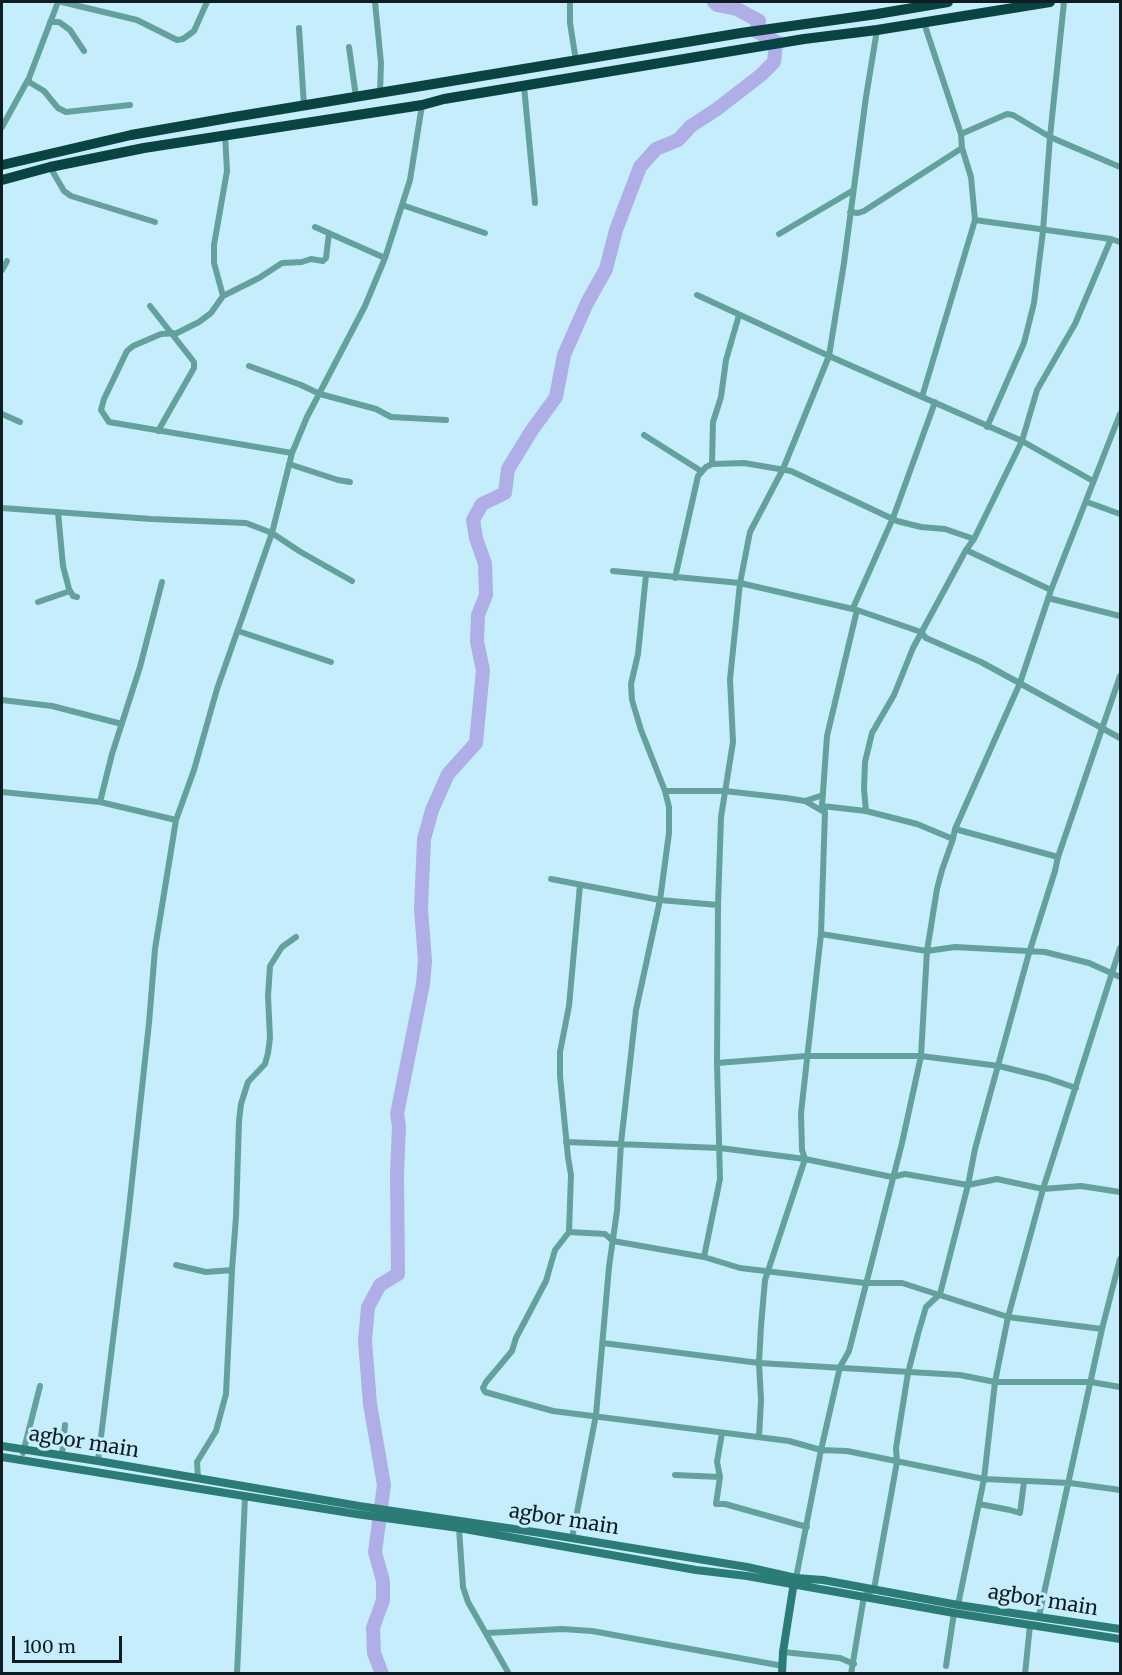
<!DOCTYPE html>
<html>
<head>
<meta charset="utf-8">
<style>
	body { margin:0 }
	#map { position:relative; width:1122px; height:1675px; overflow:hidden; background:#c6edfb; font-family:Merriweather,serif }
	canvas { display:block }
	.frame { position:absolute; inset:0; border:3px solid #0f1d22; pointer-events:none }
	.scale { position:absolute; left:12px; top:1636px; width:110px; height:27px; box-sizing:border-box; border:3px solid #0f1d22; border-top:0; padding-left:8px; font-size:18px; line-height:21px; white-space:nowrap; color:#0f1d22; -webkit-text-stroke:4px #c6edfb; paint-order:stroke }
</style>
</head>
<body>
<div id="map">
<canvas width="1122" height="1675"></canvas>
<div class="frame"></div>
<div class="scale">100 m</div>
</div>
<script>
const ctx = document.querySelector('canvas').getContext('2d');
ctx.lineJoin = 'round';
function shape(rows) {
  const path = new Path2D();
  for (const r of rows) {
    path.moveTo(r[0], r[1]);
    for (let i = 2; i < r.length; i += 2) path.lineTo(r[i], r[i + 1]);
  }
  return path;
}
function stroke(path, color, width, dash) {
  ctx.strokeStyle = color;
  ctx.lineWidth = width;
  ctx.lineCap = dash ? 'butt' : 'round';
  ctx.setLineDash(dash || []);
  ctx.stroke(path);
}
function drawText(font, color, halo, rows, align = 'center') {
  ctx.font = font + ' Merriweather,serif';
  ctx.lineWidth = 6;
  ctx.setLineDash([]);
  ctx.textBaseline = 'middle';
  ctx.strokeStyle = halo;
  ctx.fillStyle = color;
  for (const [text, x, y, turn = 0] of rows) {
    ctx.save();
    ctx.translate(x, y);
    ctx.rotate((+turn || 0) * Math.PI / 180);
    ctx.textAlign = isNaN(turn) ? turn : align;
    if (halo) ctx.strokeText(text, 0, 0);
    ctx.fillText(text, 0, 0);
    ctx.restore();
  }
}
const river = shape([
	[382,1674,374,1653,373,1628,383,1600,383,1581,375,1552,384,1485,370,1404,365,1341,368,1307,380,1285,398,1274,397,1174,399,1126,397,1114,423,984,425,961,421,909,424,839,432,810,448,774,476,743,483,670,477,642,478,615,486,595,485,564,476,538,473,520,482,504,505,493,508,469,532,430,556,397,564,355,587,303,606,269,616,230,640,167,656,149,678,140,691,126,717,109,761,75,774,62,776,42,756,31,759,21,737,9,717,5,714,2]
]);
const street = shape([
	[62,2,137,20,177,40,183,39,194,31,207,2],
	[375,2,381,63,380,93],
	[570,2,570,23,576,61],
	[50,22,59,22,70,30,84,51],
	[299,28,304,106],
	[349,47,356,97],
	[29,78,29,82,44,91,58,108,66,112,130,105],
	[524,86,535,203],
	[2,127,29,78,58,2],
	[961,134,1007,114,1013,115,1050,137,1120,167],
	[225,135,227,171,214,245,214,263,223,296,211,313,199,322,177,333,161,334,133,346,127,351,104,399,101,410,109,422,292,453],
	[50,167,64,191,71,196,155,222],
	[402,205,485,233],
	[850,212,858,213,864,211,962,148],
	[975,220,1111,239,1120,242],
	[315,227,385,258],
	[779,234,852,191],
	[2,270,7,261],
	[697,295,829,356,1022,441,1093,481],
	[223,296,259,278,282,263,302,262,311,259,323,261,326,258,329,233],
	[150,306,194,362,194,368,158,431],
	[249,366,301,385,320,394,376,409,391,417,446,420],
	[922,397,975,220,971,177,962,148,961,134,924,23],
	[2,414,20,422],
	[987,427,1024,343,1034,303,1043,231,1050,137,1064,2],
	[644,435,701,471],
	[289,464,338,480,350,482],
	[712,464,713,422,721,397,726,360,739,315],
	[1087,502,1120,514],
	[2,508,151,519,246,523,272,533,299,551,352,581],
	[58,512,63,566,69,589,73,596,77,597],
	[966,550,1051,590],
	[613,571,740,583,857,610,921,632,926,638,981,662,1120,738],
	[675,578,698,476,706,467,712,464,744,463,791,471,897,521,921,527,945,529,974,539],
	[1048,598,1120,616],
	[38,602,70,591],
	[853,608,893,518,935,402],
	[238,631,331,662],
	[2,700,52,706,122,724],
	[665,791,725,791,786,798,805,801,824,812],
	[2,792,100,802,176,820],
	[805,801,823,795],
	[100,802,112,754,140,667,162,582],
	[822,806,866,811,917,824,953,839],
	[866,811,864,789,865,762,872,733,894,695,913,648,966,550,974,539,1022,441,1037,390,1075,324,1111,239],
	[955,829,1058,857],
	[551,879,660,900,718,905],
	[580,885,569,1006,560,1052,560,1076,568,1157,571,1175,569,1232,555,1250,546,1281,516,1338,512,1351,486,1382,483,1388,485,1392,553,1411,789,1441,821,1450,847,1451,984,1479,1070,1483,1120,1490],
	[821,934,927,951,955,947,1045,952,1089,963,1120,977],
	[717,1063,806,1056,921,1056,999,1066,1047,1078,1076,1088],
	[566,1142,720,1148,805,1159,892,1177,905,1174,968,1185,997,1179,1043,1189,1081,1186,1120,1192],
	[569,1232,605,1234,613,1241,704,1257,740,1268,865,1283,902,1283,1008,1317,1102,1329],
	[704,1257,720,1179,717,1063,718,905,721,817,733,742,730,679,740,583,750,532,783,469,829,356,844,263,866,97,877,30],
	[176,1265,206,1272,232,1270],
	[603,1343,759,1363,960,1375,995,1382,1091,1382,1120,1387],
	[722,1433,717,1462,720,1477,716,1504,725,1504,807,1527],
	[759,1437,761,1400,759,1363,761,1326,765,1280,805,1159,802,1150,801,1113,821,934,825,812,822,806,827,736,857,610],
	[23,1453,40,1386],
	[62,1455,65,1425],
	[98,1461,128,1218,149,1023,155,949,176,820,194,770,217,689,272,533,292,453,307,417,365,306,385,258,410,180,422,105],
	[675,1475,720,1477],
	[198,1478,197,1462,216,1431,226,1394,232,1270,236,1217,239,1121,241,1104,248,1082,265,1064,268,1053,270,1038,268,996,270,966,282,947,296,937],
	[979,1504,1010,1510,1020,1513,1024,1482],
	[459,1528,463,1587,468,1602,509,1674],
	[572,1538,596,1415,609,1267,617,1211,621,1143,636,1010,660,900,669,833,669,807,665,791,641,730,632,700,631,684,638,654,646,575],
	[796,1578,821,1450,840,1367,849,1351,902,1143,921,1056,927,951,937,889,942,870,953,839,955,829,1020,683,1051,590,1120,414],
	[958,1605,984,1479,995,1382,1008,1317,1043,1189,1120,948],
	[1039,1616,1102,1329,1120,1259],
	[487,1633,562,1629,592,1631,783,1666],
	[783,1652,840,1658,854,1664],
	[946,1666,954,1613],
	[237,1674,245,1497],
	[851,1674,864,1596,874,1589,897,1462,896,1448,908,1373,918,1334,926,1307,940,1294,968,1185,975,1149,1029,953,1055,871,1058,857,1120,676],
	[1025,1674,1030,1625]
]);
const secondary = shape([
	[2,1446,98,1461,359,1506,541,1533,747,1567,796,1578,823,1580,958,1605,1120,1629],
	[2,1457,356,1514,459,1528,696,1570,747,1576,954,1613,1120,1639],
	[782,1674,783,1652,794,1582]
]);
const highway = shape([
	[2,165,131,135,228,118,741,33,877,14,948,2],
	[2,180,50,167,144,148,422,105,444,99,804,39,877,30,1050,2]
]);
const streetNames = [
	["agbor main",84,1443,9],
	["agbor main",564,1520,9],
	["agbor main",1043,1601,9]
];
stroke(river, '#afaee7', 14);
stroke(street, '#64a19d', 6);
stroke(secondary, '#2b7b77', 8);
stroke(highway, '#094442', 10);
drawText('20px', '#0f1d22', '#c6edfb', streetNames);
</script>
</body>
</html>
